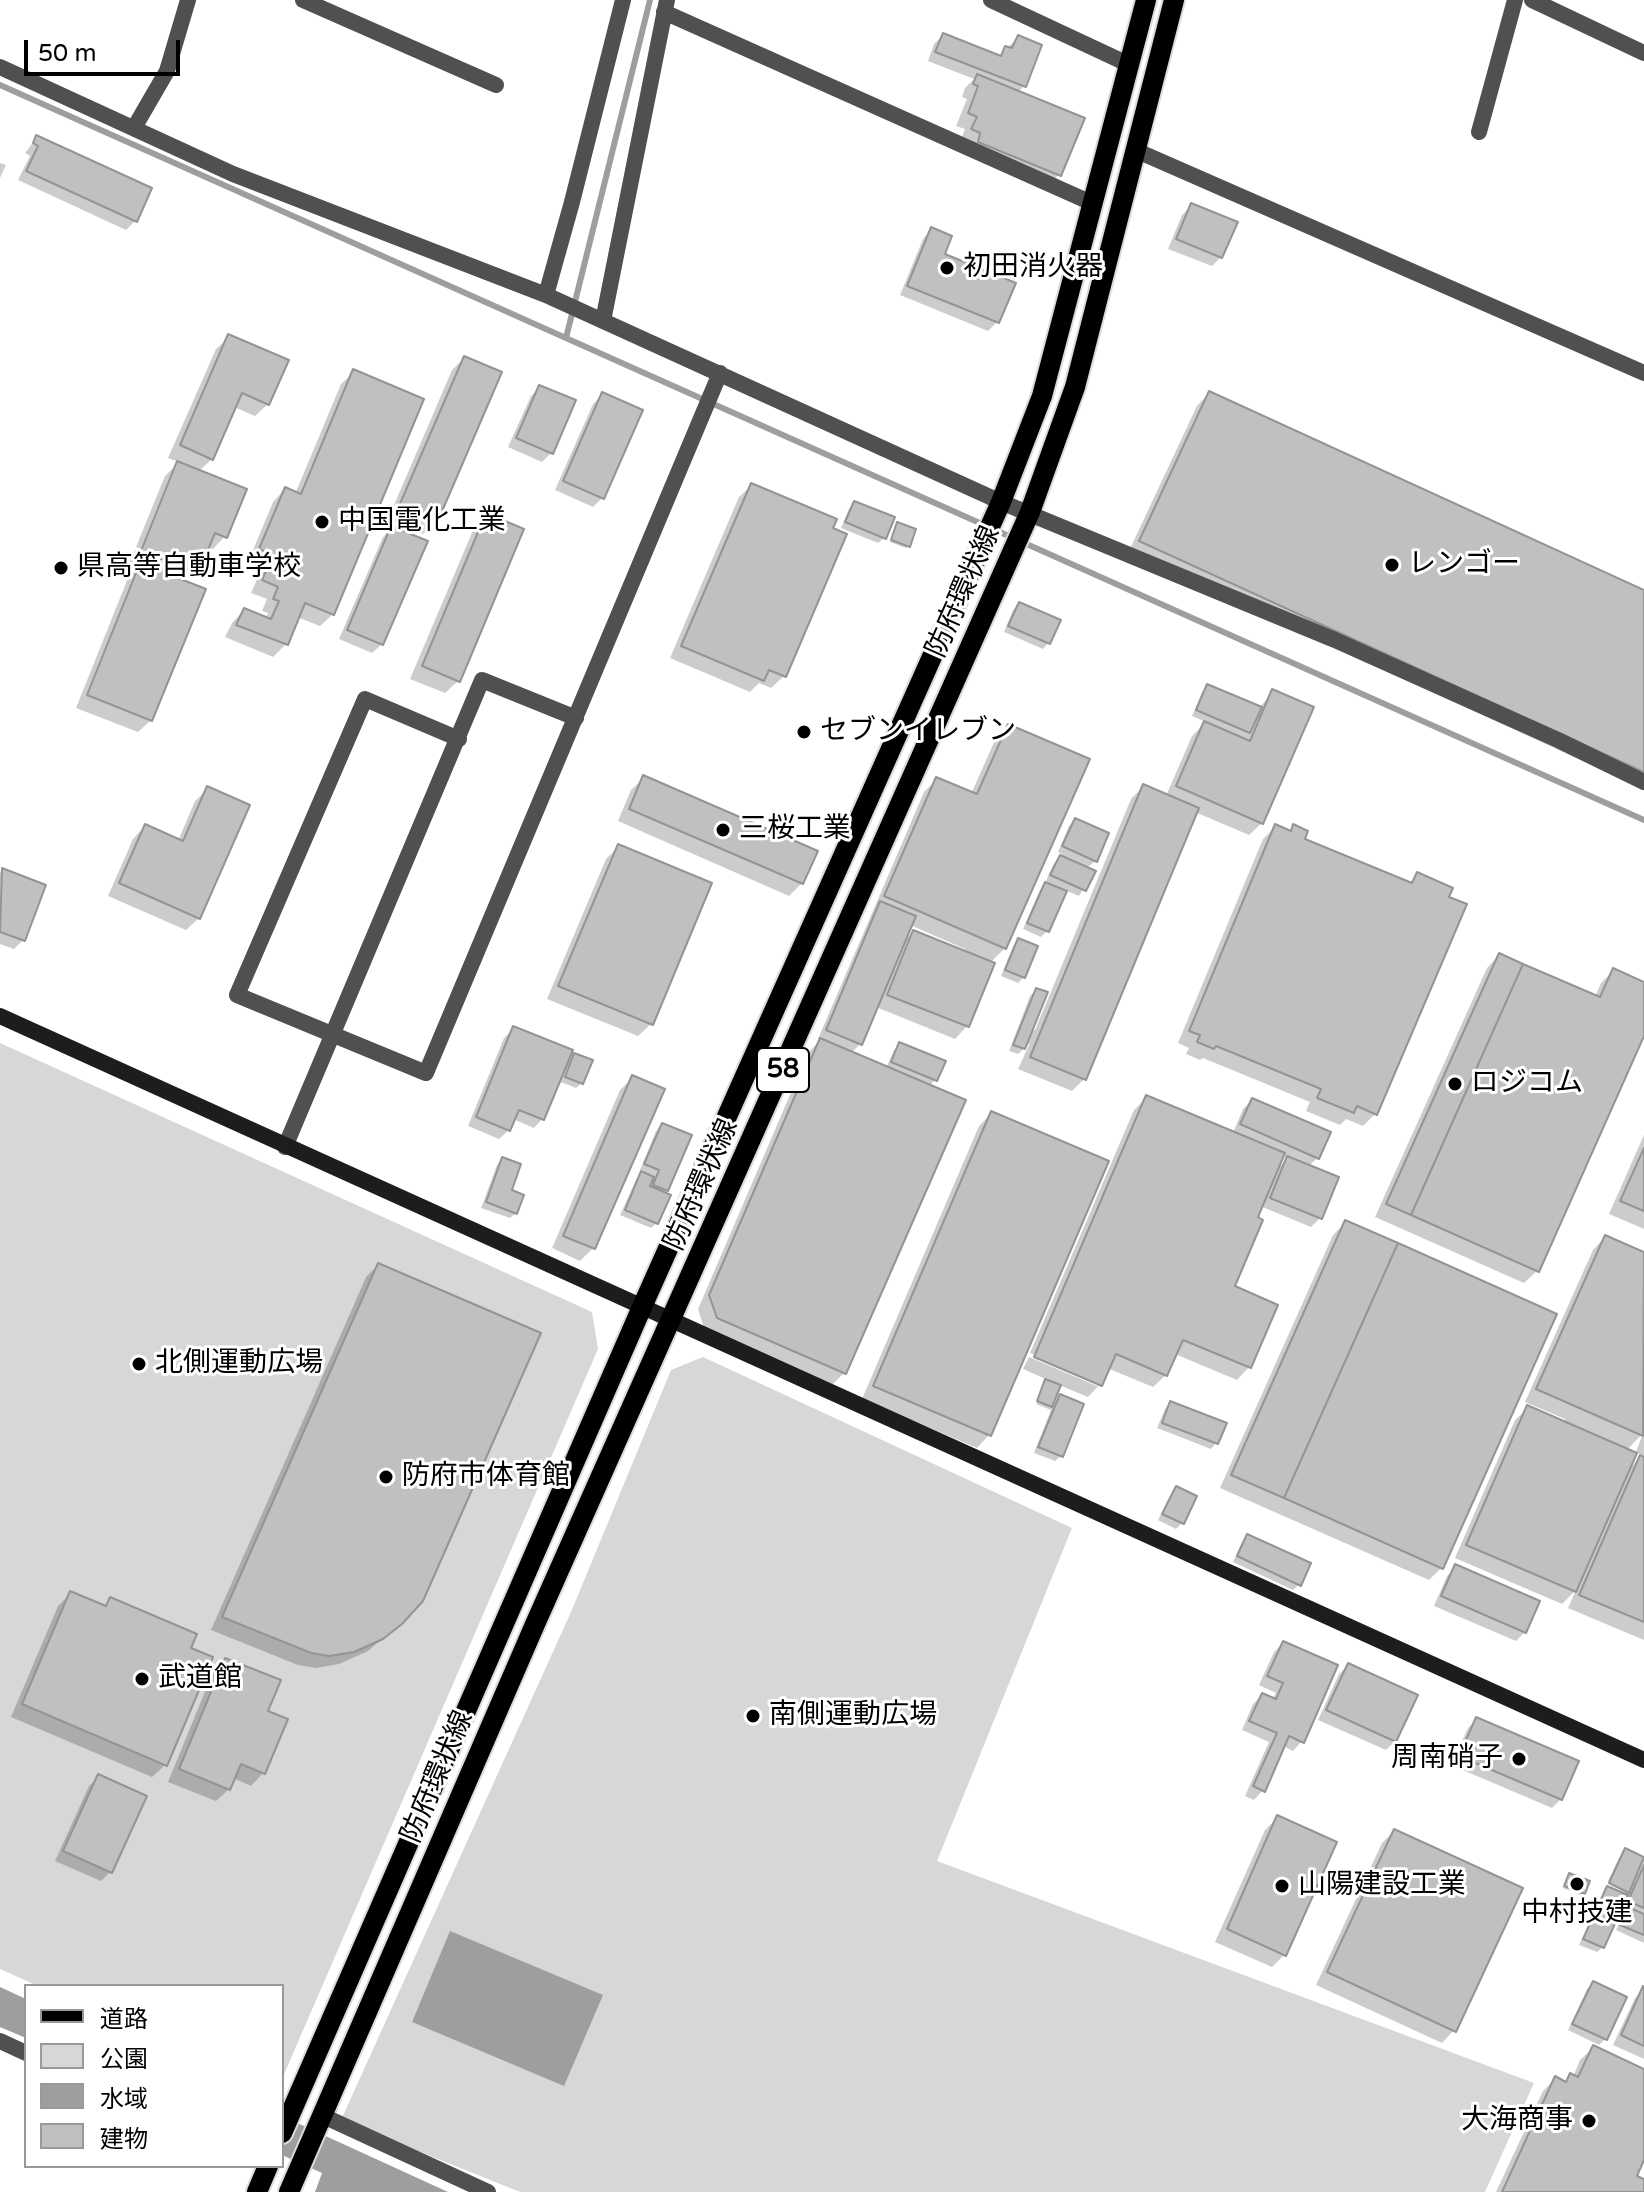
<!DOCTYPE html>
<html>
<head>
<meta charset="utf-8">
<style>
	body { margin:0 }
	#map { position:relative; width:1644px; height:2192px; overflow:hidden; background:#fff; font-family:"Varela Round","Noto Sans JP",sans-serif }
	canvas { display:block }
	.legend { position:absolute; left:24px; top:1984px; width:260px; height:184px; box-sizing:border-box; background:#fff; border:2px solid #999; margin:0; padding:10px 14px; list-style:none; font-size:24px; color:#000 }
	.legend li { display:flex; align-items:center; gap:16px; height:40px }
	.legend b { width:40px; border:2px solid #999 }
	.scale { position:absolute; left:24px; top:40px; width:156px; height:36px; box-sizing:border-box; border:4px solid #000; border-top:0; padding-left:10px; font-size:24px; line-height:28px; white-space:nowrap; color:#000; -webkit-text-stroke:6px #fff; paint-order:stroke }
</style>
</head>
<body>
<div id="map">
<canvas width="1644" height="2192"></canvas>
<ul class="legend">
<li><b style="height:10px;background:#000"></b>道路</li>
<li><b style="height:22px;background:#d7d7d7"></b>公園</li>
<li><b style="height:22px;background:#9e9e9e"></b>水域</li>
<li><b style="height:22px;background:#c0c0c0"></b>建物</li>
</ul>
<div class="scale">50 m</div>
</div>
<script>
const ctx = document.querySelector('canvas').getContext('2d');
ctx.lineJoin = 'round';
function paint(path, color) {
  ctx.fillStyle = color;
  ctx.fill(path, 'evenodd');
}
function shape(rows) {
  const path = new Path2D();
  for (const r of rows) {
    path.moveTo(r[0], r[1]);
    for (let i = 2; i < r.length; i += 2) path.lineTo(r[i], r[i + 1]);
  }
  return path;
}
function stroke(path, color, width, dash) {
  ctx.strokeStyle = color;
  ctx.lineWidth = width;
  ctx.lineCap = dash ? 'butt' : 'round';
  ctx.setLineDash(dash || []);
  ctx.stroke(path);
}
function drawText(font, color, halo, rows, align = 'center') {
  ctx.font = font + ' "Varela Round","Noto Sans JP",sans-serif';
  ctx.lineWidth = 6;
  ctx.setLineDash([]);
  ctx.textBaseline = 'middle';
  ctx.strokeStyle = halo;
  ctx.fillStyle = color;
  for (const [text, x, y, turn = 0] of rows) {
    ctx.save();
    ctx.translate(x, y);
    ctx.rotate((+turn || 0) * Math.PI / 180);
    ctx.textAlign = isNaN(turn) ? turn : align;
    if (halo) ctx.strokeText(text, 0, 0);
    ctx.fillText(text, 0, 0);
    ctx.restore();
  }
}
const green = shape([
	[0,1043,592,1312,598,1349,282,2079,282,1986,38,1986,0,1969],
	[703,1357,1072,1528,937,1861,1534,2083,1485,2192,520,2192,341,2120,571,1612,671,1370]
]);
const water = shape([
	[450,1931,603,1995,564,2086,412,2022],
	[0,1987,26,1999,26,2038,0,2027],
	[282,2116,448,2192,315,2192,322,2173,282,2155]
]);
const shadow = shape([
	[943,35,997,57,1018,38,1040,46,1024,86,1018,92,1059,174,1047,187,960,142,965,129,956,126,967,99,962,97,965,88,974,79,928,61,934,44],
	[37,137,135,221,126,230,18,180,30,156,25,153],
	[0,163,6,165,0,178],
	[1191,206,1221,257,1212,266,1168,249,1182,215],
	[932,229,942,255,997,322,988,331,900,295,923,239],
	[229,337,268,404,255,416,234,407,212,459,198,472,225,536,213,549,207,547,204,556,177,580,151,720,138,732,76,708,128,578,139,567,129,563,135,550,184,570,184,566,136,547,165,476,179,462,168,458,216,349],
	[464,358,435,522,423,534,388,519,452,370],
	[354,372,333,614,320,626,297,617,286,644,273,657,225,637,232,623,244,610,265,619,268,613,262,611,267,599,251,593,262,568,248,562,273,502,285,489,295,494,341,384],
	[540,387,551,453,542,462,508,447,531,396],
	[1209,393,1644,592,1644,789,1128,553,1197,406],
	[602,395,602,498,593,507,555,490,593,404],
	[752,485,831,529,784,676,771,688,759,683,750,692,670,658,739,497],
	[854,503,884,538,878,543,841,528,849,509],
	[487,516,458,681,445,693,410,679,474,528],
	[897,525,909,545,906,548,890,542],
	[392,528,382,644,372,653,339,639,383,537],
	[1019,604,1048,643,1043,649,1004,632,1013,610],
	[1208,686,1259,708,1273,692,1262,823,1249,835,1195,812,1084,1079,1072,1091,1018,1069,1030,1043,1018,1054,1009,1051,1030,996,1036,990,1031,1028,1035,1030,1131,799,1143,787,1166,796,1192,736,1206,722,1192,716,1202,692],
	[1008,726,1005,948,990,963,992,964,967,1026,955,1039,876,1007,860,1044,851,1053,886,1068,894,1050,900,1044,935,1080,929,1086,963,1101,844,1373,831,1386,705,1331,698,1309,808,1053,820,1040,818,1039,924,792,937,779,971,794,996,738],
	[910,925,965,949,964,952,914,932,902,943],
	[644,778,802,883,789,896,618,821,631,790],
	[208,789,199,918,186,930,108,896,133,839,145,826,178,841,195,801],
	[1075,820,1095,861,1086,869,1093,872,1079,896,1065,890,1047,931,1041,937,1023,929,1040,890,1048,882,1046,881,1054,863,1063,855,1058,852,1069,826],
	[1275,827,1288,832,1294,827,1302,840,1408,884,1417,875,1375,1114,1363,1126,1346,1119,1340,1125,1306,1111,1310,1102,1203,1058,1200,1060,1186,1054,1189,1048,1178,1043,1263,839],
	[619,846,651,1024,638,1036,547,999,606,859],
	[2,870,23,940,14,949,0,944,0,873],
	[1019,940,1024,977,1018,983,1001,976,1013,946],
	[1499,955,1595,997,1601,983,1614,970,1644,984,1644,1031,1537,1271,1524,1283,1375,1217,1487,968],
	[513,1029,565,1065,575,1055,582,1083,576,1088,558,1081,543,1118,534,1128,513,1119,509,1130,499,1139,468,1126,504,1038],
	[633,1077,662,1090,593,1248,580,1261,552,1248,620,1090],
	[1147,1097,1233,1133,1243,1109,1252,1100,1317,1158,1308,1167,1320,1218,1311,1227,1260,1206,1232,1287,1249,1367,1237,1380,1175,1354,1166,1375,1153,1387,1107,1368,1100,1384,1088,1397,1059,1385,1051,1406,1060,1396,1061,1456,1055,1461,1034,1453,1051,1410,1036,1404,1048,1380,1023,1369,1029,1357,1097,1386,1097,1381,1030,1353,1134,1110],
	[1282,1155,1288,1158,1275,1171],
	[992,1113,989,1435,977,1448,862,1399,979,1126],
	[662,1125,689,1136,662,1194,657,1223,651,1228,620,1215,636,1180,644,1171,640,1170,656,1131],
	[1644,1135,1644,1229,1609,1214],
	[503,1160,516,1213,510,1218,481,1208,497,1165],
	[1346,1222,1442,1567,1429,1580,1220,1488,1333,1235],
	[1605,1237,1644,1254,1644,1640,1568,1608,1576,1590,1562,1604,1455,1558,1515,1420,1528,1408,1563,1423,1565,1419,1525,1402,1593,1250],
	[1643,1433,1636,1452,1642,1455,1628,1470,1627,1450],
	[378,1265,401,1623,368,1651,339,1664,316,1668,298,1665,211,1630,366,1277],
	[1170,1403,1216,1443,1211,1449,1157,1428,1165,1409],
	[1176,1488,1182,1523,1176,1529,1158,1520,1171,1494],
	[1248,1536,1299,1584,1293,1590,1233,1562,1242,1542],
	[1456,1567,1525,1632,1516,1641,1434,1606,1447,1576],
	[71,1593,103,1607,111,1600,189,1649,165,1765,152,1777,11,1717,58,1606],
	[1283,1643,1302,1741,1293,1751,1283,1746,1263,1790,1254,1800,1245,1796,1269,1742,1242,1730,1253,1704,1262,1695,1272,1700,1276,1693,1259,1685,1274,1652],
	[226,1660,265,1712,263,1773,251,1786,233,1778,229,1789,216,1801,168,1782,213,1672],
	[1348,1665,1395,1741,1386,1750,1318,1720,1339,1674],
	[1477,1719,1561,1799,1552,1808,1451,1765,1468,1728],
	[98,1777,144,1797,110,1872,101,1881,55,1861,89,1786],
	[1277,1818,1284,1955,1272,1967,1215,1942,1265,1830],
	[1394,1831,1454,2030,1442,2043,1316,1985,1382,1843],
	[1626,1851,1644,1859,1644,1943,1616,1930,1623,1916,1617,1914,1603,1947,1597,1952,1579,1945,1607,1885,1627,1894,1627,1890,1608,1881,1620,1856],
	[1568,1878,1583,1893,1581,1895,1563,1888],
	[1593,1983,1624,1998,1605,2039,1599,2045,1568,2030,1587,1989],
	[1644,1989,1644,2059,1613,2045,1635,1998],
	[1593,2048,1644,2071,1644,2156,1634,2177,1644,2181,1644,2192,1496,2192,1543,2091,1555,2079,1564,2083,1571,2076,1573,2077,1580,2060]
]);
const stream = shape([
	[0,85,1644,820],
	[566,338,650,0]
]);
const building = shape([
	[943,33,1001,56,1005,46,1012,48,1018,35,1042,45,1026,87,935,52,943,33],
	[977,74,1085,118,1061,176,978,142,980,133,971,129,977,117,968,113,978,86,973,84,977,74],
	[36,135,152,188,137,222,26,171,38,146,33,143,36,135],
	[1191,203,1238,222,1222,258,1176,239,1191,203],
	[931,227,952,236,945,254,1016,283,999,323,907,286,931,227],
	[228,334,289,360,269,405,242,393,213,460,180,445,228,334],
	[464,356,502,372,437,523,399,506,464,356],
	[353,369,424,399,334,615,305,603,288,645,236,625,244,608,271,619,279,601,273,599,278,587,262,580,273,555,259,549,285,487,301,494,353,369],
	[539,385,576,400,553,454,516,438,539,385],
	[1209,391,1644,590,1644,772,1139,541,1209,391],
	[602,392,643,410,604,499,563,481,602,392],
	[177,461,247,489,227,538,215,533,205,557,196,553,189,570,141,551,177,461],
	[751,483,837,519,833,528,847,534,786,677,769,670,764,681,681,646,751,483],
	[854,501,895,517,886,539,845,522,854,501],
	[486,513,524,529,460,682,422,666,486,513],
	[897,522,916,529,910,547,891,540,897,522],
	[391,526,428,541,383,645,347,630,391,526],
	[140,563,206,589,152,721,87,695,140,563],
	[1019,602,1061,620,1050,644,1008,626,1019,602],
	[1207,684,1262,707,1250,733,1196,710,1207,684],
	[1272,689,1314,707,1263,824,1176,786,1204,721,1250,741,1272,689],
	[1008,724,1090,759,1006,949,884,896,936,777,977,794,1008,724],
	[643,775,818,851,803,884,629,809,643,775],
	[1143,784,1199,808,1086,1080,1030,1057,1143,784],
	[207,786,250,805,200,919,119,883,145,824,183,841,207,786],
	[1075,818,1109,833,1097,862,1062,846,1075,818],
	[1275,824,1291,831,1293,824,1308,831,1305,839,1412,883,1417,872,1453,888,1449,897,1467,904,1377,1115,1357,1106,1354,1113,1317,1098,1321,1089,1216,1046,1214,1049,1197,1042,1200,1035,1189,1031,1275,824],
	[618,844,712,883,653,1025,558,986,618,844],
	[1060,855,1096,871,1086,891,1050,875,1060,855],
	[2,868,46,885,25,941,0,932,2,868],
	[1045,882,1067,891,1049,932,1027,923,1045,882],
	[880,901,916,916,862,1045,826,1030,880,901],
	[913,930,995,963,969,1027,887,995,913,930],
	[1018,938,1038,946,1025,978,1005,970,1018,938],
	[1499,953,1523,964,1411,1215,1386,1204,1499,953],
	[1523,964,1600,997,1613,968,1644,982,1644,1036,1539,1272,1411,1215,1523,964],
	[1036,988,1048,992,1025,1049,1013,1045,1036,988],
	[513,1026,573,1050,544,1120,519,1110,510,1131,476,1117,513,1026],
	[820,1038,966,1100,846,1374,717,1318,709,1295,820,1038],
	[899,1042,946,1061,937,1081,891,1062,899,1042],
	[574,1053,593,1060,583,1084,565,1077,574,1053],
	[632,1075,665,1089,595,1249,563,1236,632,1075],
	[1146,1095,1285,1153,1258,1217,1263,1220,1235,1286,1278,1305,1251,1368,1183,1340,1167,1376,1116,1354,1102,1386,1034,1357,1146,1095],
	[1252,1098,1331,1132,1319,1159,1240,1124,1252,1098],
	[991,1111,1109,1161,991,1436,873,1386,991,1111],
	[662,1123,692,1135,668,1191,653,1185,659,1170,644,1164,662,1123],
	[1644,1148,1644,1211,1620,1201,1644,1148],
	[1287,1156,1339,1177,1322,1219,1270,1198,1287,1156],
	[502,1157,521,1164,512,1190,524,1195,517,1214,486,1202,502,1157],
	[641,1171,654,1177,650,1186,671,1195,658,1224,625,1210,641,1171],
	[1345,1220,1398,1243,1284,1498,1231,1475,1345,1220],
	[1605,1235,1644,1252,1643,1436,1536,1389,1605,1235],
	[1398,1243,1557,1314,1443,1569,1284,1498,1398,1243],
	[378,1263,541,1333,423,1601,402,1624,383,1639,354,1652,329,1656,311,1653,222,1617,378,1263],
	[1045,1379,1061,1385,1052,1407,1037,1401,1045,1379],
	[1060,1394,1084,1404,1063,1457,1038,1447,1060,1394],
	[1170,1401,1227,1423,1218,1444,1162,1423,1170,1401],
	[1527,1405,1637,1453,1576,1592,1466,1545,1527,1405],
	[1640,1455,1644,1457,1644,1622,1579,1595,1640,1455],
	[1176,1486,1197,1496,1184,1524,1162,1514,1176,1486],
	[1247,1534,1311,1563,1301,1586,1237,1556,1247,1534],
	[1455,1564,1540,1601,1526,1633,1441,1596,1455,1564],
	[70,1591,106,1606,110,1597,197,1634,191,1648,213,1657,167,1766,22,1704,70,1591],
	[1283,1641,1338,1665,1304,1743,1289,1736,1265,1792,1253,1786,1277,1733,1249,1721,1262,1693,1276,1699,1283,1683,1267,1676,1283,1641],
	[225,1658,281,1680,268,1711,288,1719,265,1774,241,1764,230,1790,179,1769,225,1658],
	[1348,1663,1418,1695,1396,1742,1326,1710,1348,1663],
	[1476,1717,1579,1761,1562,1800,1459,1756,1476,1717],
	[98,1774,147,1796,112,1873,63,1851,98,1774],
	[1277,1815,1337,1842,1286,1956,1227,1929,1277,1815],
	[1394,1829,1523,1888,1456,2032,1327,1972,1394,1829],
	[1625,1848,1644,1857,1629,1893,1609,1883,1625,1848],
	[1644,1865,1644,1908,1628,1901,1644,1865],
	[1569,1873,1590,1881,1585,1894,1564,1886,1569,1873],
	[1607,1886,1628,1895,1604,1948,1583,1939,1607,1886],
	[1628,1907,1644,1914,1644,1935,1620,1925,1628,1907],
	[1593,1981,1627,1997,1607,2040,1572,2024,1593,1981],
	[1643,1986,1644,1987,1644,2046,1621,2035,1643,1986],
	[1593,2045,1644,2069,1644,2160,1637,2176,1644,2179,1644,2192,1502,2192,1555,2076,1566,2082,1570,2073,1578,2077,1593,2045]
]);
const street = shape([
	[303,0,496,85],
	[991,0,1130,65],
	[1532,0,1644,53],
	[664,12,1094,204],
	[0,67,233,174,546,295,1001,502,1335,640,1558,740,1644,782],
	[134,128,167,71,188,0],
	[1479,132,1515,0],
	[1135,150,1644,373],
	[546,295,572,202,623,0],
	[603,321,667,0],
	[459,739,365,699,237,995,426,1073,720,373],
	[285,1147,482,680,576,718],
	[0,2041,26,2053],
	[321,2115,488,2192]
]);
const secondary = shape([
	[0,1016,1644,1760]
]);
const primary = shape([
	[282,2133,642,1307,1001,502,1042,396,1146,0],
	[257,2192,268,2166],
	[289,2192,536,1622,1030,512,1075,387,1174,0]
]);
const markers = [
	[947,268,8,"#000"],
	[322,522,8,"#000"],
	[1392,565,8,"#000"],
	[61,568,8,"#000"],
	[804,732,8,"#000"],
	[723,830,8,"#000"],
	[1455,1084,8,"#000"],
	[139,1364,8,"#000"],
	[386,1477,8,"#000"],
	[142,1679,8,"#000"],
	[753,1716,8,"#000"],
	[1519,1759,8,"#000"],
	[1577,1884,8,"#000"],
	[1282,1886,8,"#000"],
	[1589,2121,8,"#000"]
];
const shields = [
	[783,1070,52]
];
const shieldNames = [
	["58",783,1070]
];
const poiNames = [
	["初田消火器",963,268],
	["中国電化工業",338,522],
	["レンゴー",1408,565],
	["県高等自動車学校",77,568],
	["セブンイレブン",820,732],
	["三桜工業",739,830],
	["ロジコム",1471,1084],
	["北側運動広場",155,1364],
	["防府市体育館",402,1477],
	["武道館",158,1679],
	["南側運動広場",769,1716],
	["周南硝子",1503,1759,"right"],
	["山陽建設工業",1298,1886],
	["中村技建",1577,1914,"center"],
	["大海商事",1573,2121,"right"]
];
const streetNames = [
	["防府環状線",964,592,-66],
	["防府環状線",702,1185,-66],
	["防府環状線",438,1777,-67]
];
paint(green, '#d7d7d7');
paint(water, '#9e9e9e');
paint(shadow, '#0003');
stroke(stream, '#9e9e9e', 6);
paint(building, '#c0c0c0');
stroke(building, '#949494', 2);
stroke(primary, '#dbdbdb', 24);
stroke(street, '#505050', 16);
stroke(secondary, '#1d1d1d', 16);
stroke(primary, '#000', 20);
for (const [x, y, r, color] of markers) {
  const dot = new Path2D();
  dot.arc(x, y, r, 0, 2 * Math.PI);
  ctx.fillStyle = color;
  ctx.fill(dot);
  stroke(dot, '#fff', 3);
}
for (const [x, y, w] of shields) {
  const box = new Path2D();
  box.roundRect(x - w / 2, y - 22, w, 44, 6);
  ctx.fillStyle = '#fff';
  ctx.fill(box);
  stroke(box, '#000', 2);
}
drawText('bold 26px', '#000', null, shieldNames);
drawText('28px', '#000', '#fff', poiNames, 'left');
drawText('28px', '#000', '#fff', streetNames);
</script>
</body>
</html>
